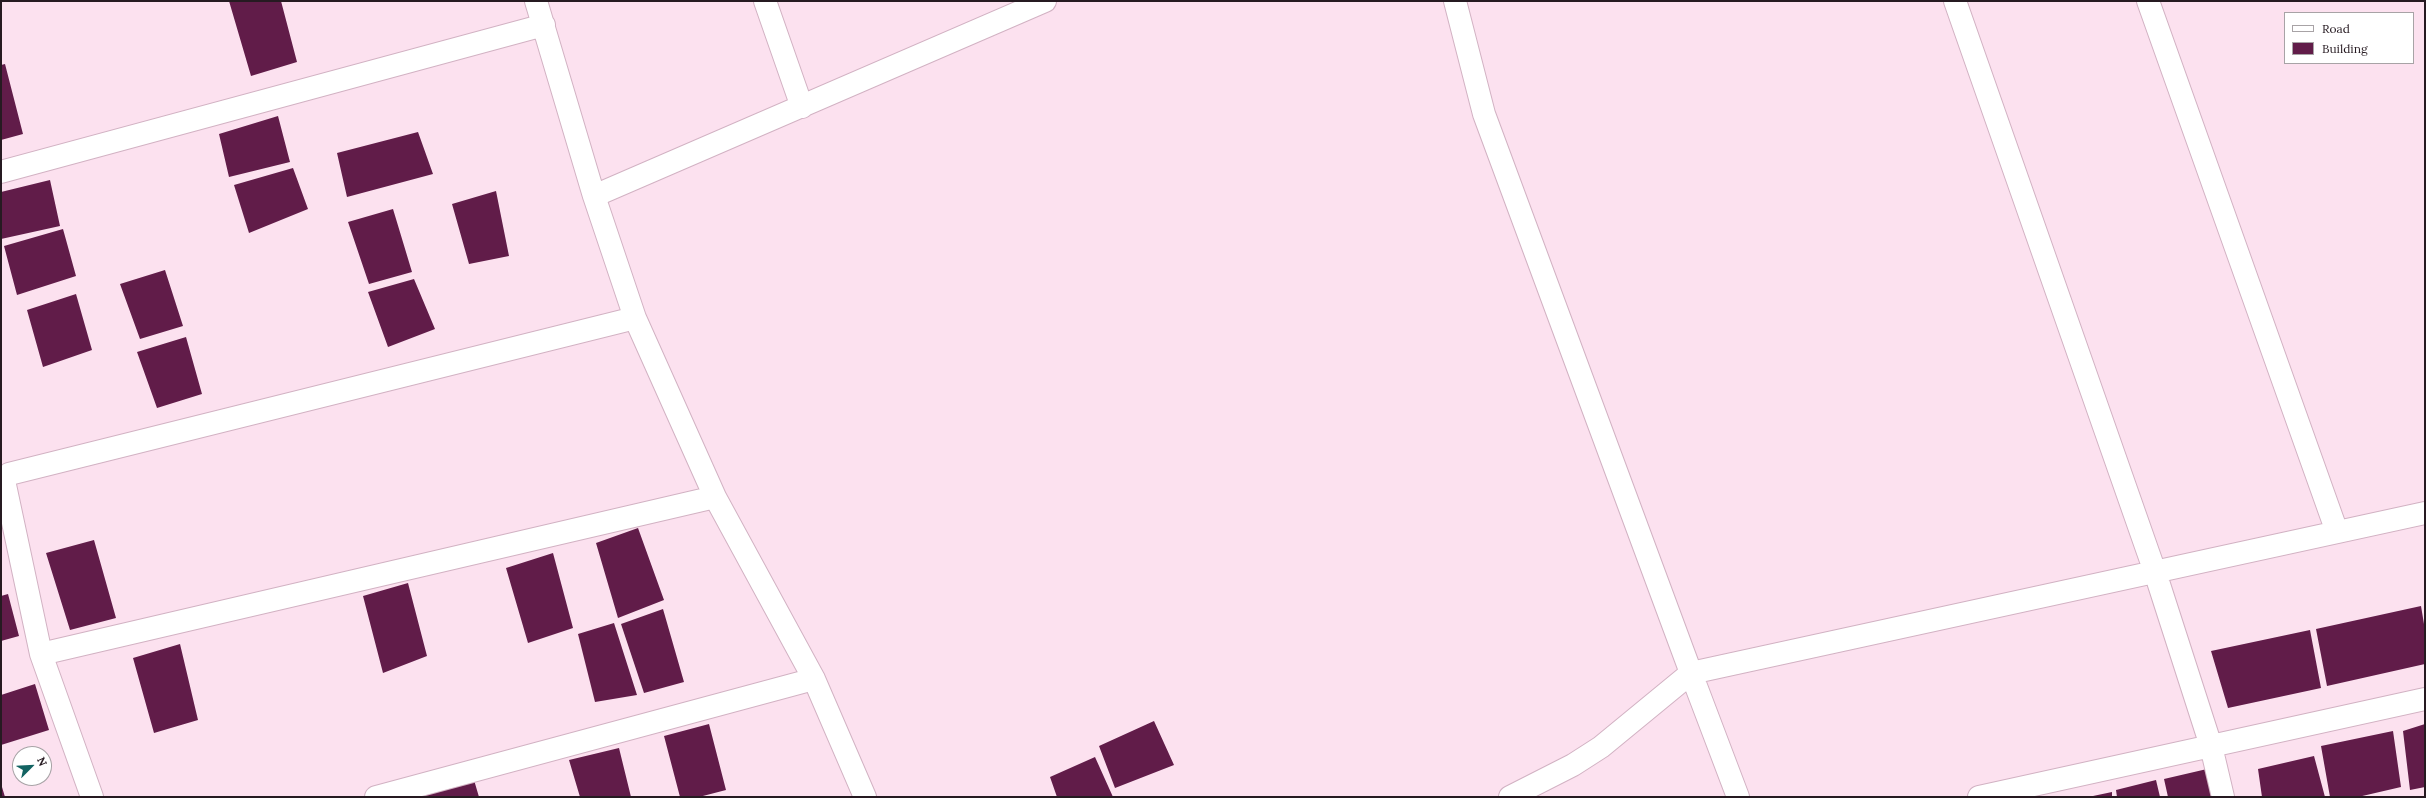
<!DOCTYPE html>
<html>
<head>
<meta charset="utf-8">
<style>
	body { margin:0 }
	#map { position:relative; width:2426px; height:798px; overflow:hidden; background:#fce1ef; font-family:Lora,serif }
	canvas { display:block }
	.frame { position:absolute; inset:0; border:2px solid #261a21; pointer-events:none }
	.legend { position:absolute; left:2284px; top:12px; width:130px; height:52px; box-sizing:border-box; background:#fff; border:1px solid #a8a3a6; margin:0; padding:5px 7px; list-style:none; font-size:12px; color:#261a21 }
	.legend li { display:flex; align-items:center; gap:8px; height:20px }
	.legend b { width:20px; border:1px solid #a8a3a6 }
	.north { position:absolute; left:12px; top:746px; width:40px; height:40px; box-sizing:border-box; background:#fff; border:1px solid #a8a3a6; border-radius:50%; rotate:66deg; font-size:11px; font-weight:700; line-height:16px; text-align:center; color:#261a21 }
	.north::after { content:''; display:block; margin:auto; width:14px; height:18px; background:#136362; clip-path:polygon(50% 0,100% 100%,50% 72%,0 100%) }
</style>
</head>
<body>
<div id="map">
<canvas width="2426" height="798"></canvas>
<div class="frame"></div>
<ul class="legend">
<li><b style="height:5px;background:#fff"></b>Road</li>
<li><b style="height:11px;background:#611c49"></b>Building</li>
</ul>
<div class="north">N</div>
</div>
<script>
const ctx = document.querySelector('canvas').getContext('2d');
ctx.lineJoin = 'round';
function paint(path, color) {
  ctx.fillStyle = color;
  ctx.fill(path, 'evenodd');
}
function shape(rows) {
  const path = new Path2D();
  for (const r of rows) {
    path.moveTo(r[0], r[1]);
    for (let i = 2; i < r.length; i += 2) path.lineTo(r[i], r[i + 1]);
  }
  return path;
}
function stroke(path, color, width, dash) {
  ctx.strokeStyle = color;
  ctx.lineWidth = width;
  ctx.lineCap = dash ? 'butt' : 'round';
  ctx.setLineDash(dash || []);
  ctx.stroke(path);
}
const building = shape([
	[229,1,281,1,297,62,251,76],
	[5,64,23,134,1,140,1,65],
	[278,116,290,162,229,177,219,134],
	[418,132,433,174,347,197,337,153],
	[293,168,308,209,249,233,234,185],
	[50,180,60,226,1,239,1,192],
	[496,191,509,256,469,264,452,204],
	[393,209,412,272,369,284,348,222],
	[63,229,76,276,17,295,4,246],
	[165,270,183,326,140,339,120,284],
	[414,279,435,329,388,347,368,292],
	[76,294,92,350,43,367,27,310],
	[186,337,202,394,157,408,137,352],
	[638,528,664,600,618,618,596,543],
	[94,540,116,618,70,630,46,553],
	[553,553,573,628,528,643,506,568],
	[408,583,427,656,383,673,363,596],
	[8,594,19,636,1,641,1,596],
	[2421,606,2425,630,2425,664,2327,686,2316,629],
	[663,609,684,682,644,693,621,624],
	[614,623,637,695,595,702,578,634],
	[2310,630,2321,688,2228,708,2211,651],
	[180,644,198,720,154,733,133,658],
	[35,684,49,730,1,745,1,695],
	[1154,721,1174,765,1115,788,1099,746],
	[709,724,726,790,699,797,680,797,664,736],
	[2425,724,2425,787,2410,790,2403,731],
	[2393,731,2401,787,2358,797,2330,797,2321,746],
	[619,748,631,797,580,797,569,760],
	[2314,756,2325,797,2262,797,2258,769],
	[1095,757,1113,797,1057,797,1050,777],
	[2207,769,2214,797,2168,797,2164,779],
	[474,780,479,797,424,797,422,794],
	[2156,780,2160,797,2117,797,2116,790],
	[1,787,2,787,5,797,1,797],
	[2112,792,2112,797,2093,797,2093,796]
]);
const street = shape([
	[536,1,594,196,635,318,715,497,814,679,865,797],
	[765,1,802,107],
	[1455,1,1484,114,1691,673,1601,747,1573,765,1510,797],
	[1955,1,2155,572,2211,746,2223,797],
	[2148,1,2337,532],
	[1,172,544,25],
	[594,196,1045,1],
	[41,654,715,497],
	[92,797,41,654,5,485,5,478,9,474,635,318],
	[376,797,814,679],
	[1738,797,1691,673,2425,513],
	[1979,797,2425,699]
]);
paint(building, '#611c49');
stroke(street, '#d2b2c3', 24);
stroke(street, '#fff', 22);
</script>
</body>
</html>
